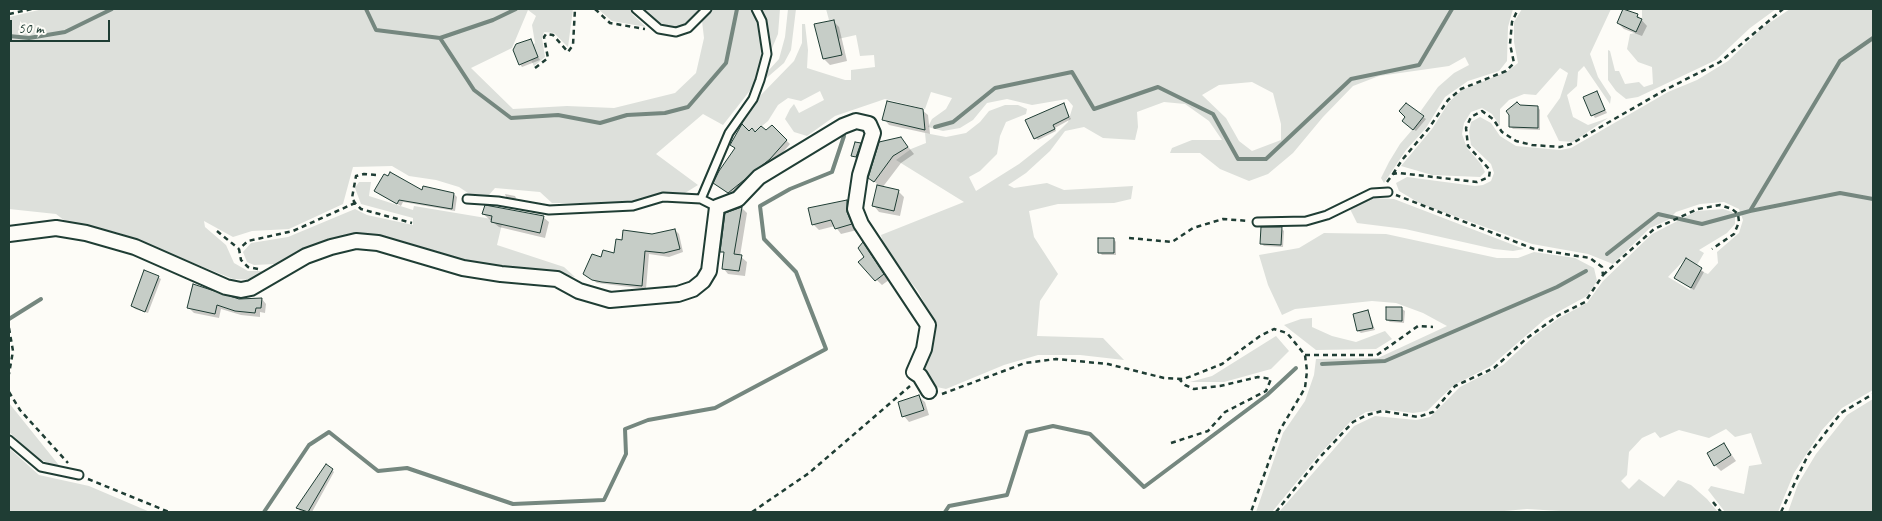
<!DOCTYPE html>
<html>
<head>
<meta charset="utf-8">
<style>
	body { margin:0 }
	#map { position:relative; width:1882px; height:521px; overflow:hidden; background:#fdfcf7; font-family:Caveat,sans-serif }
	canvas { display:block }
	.frame { position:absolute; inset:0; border:10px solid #1f3d34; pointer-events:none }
	.scale { position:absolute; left:10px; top:20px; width:100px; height:22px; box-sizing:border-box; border:2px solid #1f3d34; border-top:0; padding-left:6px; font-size:15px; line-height:18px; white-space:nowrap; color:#1f3d34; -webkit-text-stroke:4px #fdfcf7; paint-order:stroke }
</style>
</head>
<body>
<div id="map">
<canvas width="1882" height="521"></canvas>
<div class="frame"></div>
<div class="scale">50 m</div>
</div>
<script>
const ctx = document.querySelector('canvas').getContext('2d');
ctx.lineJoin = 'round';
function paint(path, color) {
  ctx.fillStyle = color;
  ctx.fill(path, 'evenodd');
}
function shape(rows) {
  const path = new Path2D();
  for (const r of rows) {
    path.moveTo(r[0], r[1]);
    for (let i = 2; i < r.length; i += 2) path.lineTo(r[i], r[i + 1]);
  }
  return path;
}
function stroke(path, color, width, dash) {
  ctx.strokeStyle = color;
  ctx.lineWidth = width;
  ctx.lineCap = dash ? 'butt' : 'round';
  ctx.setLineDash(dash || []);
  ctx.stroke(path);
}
const green = shape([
	[43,9,573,9,568,47,554,33,544,32,542,38,545,57,534,66,531,60,538,57,533,45,535,43,532,25,536,16,528,10,512,48,471,68,513,109,567,106,614,108,675,93,696,73,704,38,702,21,713,9,753,9,760,24,761,62,752,88,723,125,703,114,656,154,698,185,685,193,664,192,630,203,552,203,540,192,495,188,489,195,471,195,459,187,436,180,409,176,392,166,353,167,343,204,289,229,252,231,233,237,204,221,205,227,226,245,234,263,248,271,261,271,265,275,256,280,233,279,119,233,65,221,56,214,9,209,9,17],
	[598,9,630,9,632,14,646,27,612,21],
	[640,9,702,9,684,25,671,28,653,23],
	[758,9,780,9,778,34,770,53],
	[788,9,796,9,791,50,784,63,763,81,768,71,779,59,785,37],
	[826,9,1513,9,1508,27,1507,61,1499,71,1468,81,1445,97,1426,128,1406,150,1384,183,1381,178,1389,162,1400,144,1424,116,1420,112,1438,87,1454,73,1469,65,1465,57,1449,66,1379,76,1353,86,1323,117,1293,153,1268,174,1249,181,1220,169,1200,153,1170,153,1172,148,1192,140,1222,140,1209,121,1185,104,1164,102,1137,112,1138,127,1135,140,1103,138,1084,127,1065,131,1050,151,1026,173,1008,185,1014,188,1047,183,1064,190,1133,186,1131,199,1114,203,1058,204,1029,211,1034,237,1058,274,1040,301,1037,336,1103,338,1124,360,1080,355,1038,355,1004,365,946,389,932,386,926,378,923,366,932,330,930,314,918,291,885,250,881,235,964,202,896,160,911,149,926,143,925,133,946,137,966,133,980,122,989,111,1005,105,1018,105,1027,109,1026,114,1006,122,1000,136,997,154,980,171,969,177,976,191,1019,164,1052,138,1068,122,1073,106,1067,99,1032,105,1007,99,987,103,973,120,960,128,943,131,928,127,932,119,946,109,952,98,931,92,925,109,885,99,835,116,807,136,794,132,785,119,790,109,794,104,799,113,824,100,820,91,801,101,788,98,778,105,768,121,755,132,752,128,749,131,742,124,747,113,757,99,794,61,802,43,802,24,805,24,808,50,807,68,845,80,851,80,851,70,875,67,874,55,860,56,856,35,838,39,834,20,829,20],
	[1252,82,1273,93,1281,124,1281,140,1252,151,1239,141,1226,118,1202,95,1219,85],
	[1522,9,1611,9,1590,54,1598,77,1611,97,1610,104,1584,66,1578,72,1577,86,1567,95,1573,117,1588,125,1608,118,1573,142,1559,141,1547,116,1560,98,1568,73,1560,68,1536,95,1524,94,1509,100,1500,109,1500,126,1492,114,1482,108,1471,112,1464,123,1462,134,1467,148,1481,164,1485,172,1480,177,1432,175,1401,166,1432,129,1449,102,1462,90,1508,71,1518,63,1514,42,1514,22],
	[1642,9,1776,9,1750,28,1716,60,1638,97,1626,99,1616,91,1608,80,1608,50,1610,51,1615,71,1619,71,1625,84,1639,82,1644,87,1653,84,1652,67,1638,62,1627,49,1630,34,1635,33,1642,19],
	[1790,9,1873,9,1873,390,1842,408,1822,430,1794,473,1778,512,1725,512,1708,490,1711,486,1744,494,1749,466,1762,464,1751,433,1735,437,1726,429,1709,438,1679,430,1660,438,1655,432,1642,438,1629,452,1627,475,1621,481,1629,489,1639,479,1664,497,1678,480,1691,485,1707,499,1718,512,1576,512,1527,509,1493,512,1279,512,1354,426,1375,416,1416,420,1430,417,1460,387,1503,365,1533,337,1559,318,1587,303,1603,281,1652,234,1697,211,1723,209,1732,212,1735,217,1735,224,1727,233,1699,250,1704,253,1697,265,1686,258,1668,277,1690,290,1701,271,1708,274,1718,263,1717,252,1739,233,1743,220,1739,209,1724,202,1700,204,1676,212,1668,220,1650,228,1613,264,1588,254,1532,244,1421,204,1399,191,1396,183,1407,177,1475,186,1483,185,1491,181,1494,173,1491,164,1471,145,1469,132,1471,122,1480,117,1491,123,1500,136,1516,146,1560,150,1571,148,1668,92,1697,80,1728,61,1762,28],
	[359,182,371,182,369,196,413,210,414,206,492,219,502,224,497,245,564,267,575,277,508,269,449,257,376,236,348,234,307,247,275,264,254,265,247,262,243,252,251,243,288,237,355,209,367,215,413,225,413,218,361,204,355,188],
	[1372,198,1394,199,1524,249,1513,251,1494,249,1405,229,1357,223,1349,207],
	[1324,233,1386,234,1497,258,1518,258,1534,252,1575,258,1594,268,1597,281,1587,296,1545,319,1491,366,1454,385,1427,411,1413,413,1388,410,1366,412,1350,422,1318,456,1272,512,1256,512,1283,433,1305,401,1314,375,1316,359,1378,358,1447,326,1423,313,1396,303,1372,301,1295,309,1282,315,1268,285,1259,255,1299,248],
	[1312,318,1312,327,1332,336,1356,342,1385,331,1392,339,1376,349,1316,350,1284,325,1301,319],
	[1276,336,1289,351,1271,369,1224,382,1190,382,1212,376],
	[1873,399,1873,512,1788,512,1798,484,1816,454,1847,415],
	[9,403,62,469,39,459,9,432],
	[9,448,39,475,89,486,150,512,9,512]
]);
const shadow = shape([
	[1624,10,1638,16,1647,26,1642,36,1624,29,1618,23],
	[833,21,839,27,847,61,830,65,824,59],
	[530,40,540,60,522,67,520,64],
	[1597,92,1607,113,1595,118,1593,115],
	[1063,104,1071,119,1055,128,1056,131,1038,140,1035,138],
	[1406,105,1426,119,1416,131,1406,124],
	[1520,107,1538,107,1540,110,1540,130,1513,129,1510,126],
	[922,110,928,115,930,134,889,125,884,119],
	[772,127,790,144,774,163,733,197,719,187,715,183,749,133,766,132],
	[901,138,914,154,901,163,882,188,898,191,904,197,900,216,879,212,874,206,878,185,870,177],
	[860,144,863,147,859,159,852,155],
	[423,192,454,194,457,197,455,211,403,202,401,206,379,194],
	[505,194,515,196,517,200,507,199],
	[847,202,853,207,852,219,857,230,841,234,835,226,819,230,813,224],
	[742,208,747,213,740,256,747,262,745,276,728,274,723,268,726,214],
	[483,214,543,217,549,222,545,238,499,227],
	[1282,229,1284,231,1283,247,1264,246,1261,243],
	[675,230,679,234,683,252,669,257,649,254,646,289,597,283,584,274,602,258,615,255,623,241],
	[1114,239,1116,242,1116,255,1102,255,1100,253],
	[863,244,889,280,882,285,859,263,866,258],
	[1686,260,1704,272,1694,290,1678,280],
	[158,277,161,279,148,313,135,309,132,306],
	[262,299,266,304,265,313,260,312,260,317,241,315,221,309,219,318,194,313,189,308,239,300],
	[1402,309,1405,311,1404,323,1390,322,1387,320],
	[1368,311,1375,330,1361,333,1358,331],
	[919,397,925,402,929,415,909,422,904,416],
	[1724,444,1736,461,1721,471,1715,465],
	[332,470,334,472,312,512,300,511,298,508]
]);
const stream = shape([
	[366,9,376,30,440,38,474,90,511,118,558,115,600,123,627,115,665,113,688,107,726,63,737,9],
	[9,36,29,38,65,32,112,9],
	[440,38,493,20,516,9],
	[935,127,953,122,995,88,1072,72,1094,109,1158,87,1213,114,1238,159,1266,159,1351,79,1419,65,1452,9],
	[1750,211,1840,193,1873,199],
	[1607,254,1658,214,1702,224,1750,211,1840,61,1873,38],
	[9,319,41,299],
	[1322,364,1385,361,1557,287,1586,271],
	[264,512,309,445,329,432,378,471,407,468,513,504,604,500,626,454,625,429,648,420,715,408,826,349,796,272,764,239,760,206,790,189,832,172,844,136],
	[945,512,949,506,1007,495,1027,432,1053,426,1090,434,1144,487,1267,395,1296,368]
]);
const building = shape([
	[1623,9,1638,14,1637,17,1642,19,1636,32,1617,23,1623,9],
	[834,20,842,55,823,59,814,24,834,20],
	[531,39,538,57,519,65,513,50,516,44,531,39],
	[1597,91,1605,110,1591,116,1583,97,1597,91],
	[887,101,923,109,925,130,882,120,887,101],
	[1517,102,1520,105,1538,106,1538,128,1509,127,1509,115,1506,111,1517,102],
	[1064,103,1069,117,1053,125,1055,129,1034,139,1025,120,1064,103],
	[1406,103,1424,116,1413,130,1402,121,1405,117,1399,111,1406,103],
	[742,124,749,131,752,128,755,132,761,126,766,130,772,125,787,140,770,159,728,193,713,183,719,171,735,148,730,145,742,124],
	[901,137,908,147,893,156,874,182,868,178,879,142,901,137],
	[855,142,861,143,856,157,851,156,855,142],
	[390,172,422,190,423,186,454,193,452,209,399,200,397,204,374,191,384,174,388,176,390,172],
	[877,185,899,190,894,211,872,206,877,185],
	[847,200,847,212,852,224,835,229,831,220,812,225,808,208,847,200],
	[485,205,544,216,540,233,491,222,492,216,482,214,485,205],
	[742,207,734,254,742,255,739,271,722,269,724,252,720,252,725,213,742,207],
	[1261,227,1282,227,1281,245,1260,244,1261,227],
	[675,229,680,249,664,253,645,251,642,286,602,282,592,280,583,274,592,254,601,257,603,250,614,253,616,239,622,240,623,230,652,234,675,229],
	[1098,238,1114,238,1114,253,1098,253,1098,238],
	[863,242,884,274,875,281,858,262,864,257,858,248,863,242],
	[1686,258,1702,268,1691,288,1674,278,1686,258],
	[144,270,159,276,145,312,131,306,144,270],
	[193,284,239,299,262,298,261,308,256,308,255,313,235,311,217,305,215,314,187,308,193,284],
	[1386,307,1402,307,1402,321,1386,320,1386,307],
	[1368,310,1373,328,1357,331,1353,314,1368,310],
	[919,395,924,410,902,417,898,402,919,395],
	[1724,443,1731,455,1714,466,1707,453,1724,443],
	[326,464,333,469,308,512,296,508,326,464]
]);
const path = shape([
	[595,9,610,23,645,29],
	[9,14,32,9],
	[535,68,548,58,544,37,546,34,553,35,568,52,573,45,575,9],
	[1393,174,1402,160,1429,128,1448,100,1461,89,1506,71,1514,63,1510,44,1512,22,1518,9],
	[376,175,364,174,356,176,352,198,355,203,361,209,412,223],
	[1387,182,1393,174,1399,173,1477,182,1489,177,1490,170,1468,146,1466,128,1471,117,1482,111,1493,119,1502,132,1516,141,1532,145,1560,147,1571,144,1663,91,1720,62,1783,9],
	[217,231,239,249],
	[1129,238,1172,242,1193,228,1223,219,1249,221],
	[258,269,248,267,241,260,239,249,248,241,293,231,355,203],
	[1603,275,1654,229,1698,209,1720,205,1732,209,1738,214,1739,222,1734,234,1712,249],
	[9,328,13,351,9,374],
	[1305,355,1377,355,1418,326,1433,327],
	[9,392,20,410,68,463],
	[942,394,1025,363,1056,359,1108,364,1164,378,1184,379,1222,364,1260,336,1274,329,1287,333,1305,355,1307,371,1305,388,1280,430,1251,512],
	[1171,443,1208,431,1225,412,1266,391,1271,379,1258,377,1220,386,1194,389,1185,385,1179,379],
	[88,479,169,512],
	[1713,502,1721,512],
	[752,512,809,473,910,386],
	[1276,512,1321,456,1353,422,1367,415,1382,411,1418,417,1433,412,1455,386,1494,368,1527,338,1559,315,1585,302,1603,275,1602,267,1590,258,1534,249,1396,195],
	[1781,512,1808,455,1841,413,1873,394]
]);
const lane = shape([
	[636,9,659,29,676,32,688,28,707,9],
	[467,199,498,201,549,210,633,206,663,197,701,199,717,207],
	[701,199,729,133,753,99,760,80,767,54,762,21,756,9],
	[1257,222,1306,221,1327,215,1372,193,1388,192],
	[9,440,41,467,79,475]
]);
const street = shape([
	[9,234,56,228,86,233,135,247,226,287,241,290,251,288,306,256,331,247,356,241,378,243,463,268,501,274,557,279,579,291,610,300,678,294,693,289,703,281,709,271,717,207,738,199,759,177,843,126,856,121,869,124,873,133,860,175,855,209,861,224,928,325,924,349,914,372,920,376,929,391]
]);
paint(green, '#dde0db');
paint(shadow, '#0003');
stroke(stream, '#75877f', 4);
paint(building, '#c6cdc7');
stroke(building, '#1f3d34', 1);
stroke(lane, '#1f3d34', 11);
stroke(street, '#1f3d34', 18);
stroke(path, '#1f3d34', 2.5, [5, 4]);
stroke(lane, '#fdfcf7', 7);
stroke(street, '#fdfcf7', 14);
</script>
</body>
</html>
